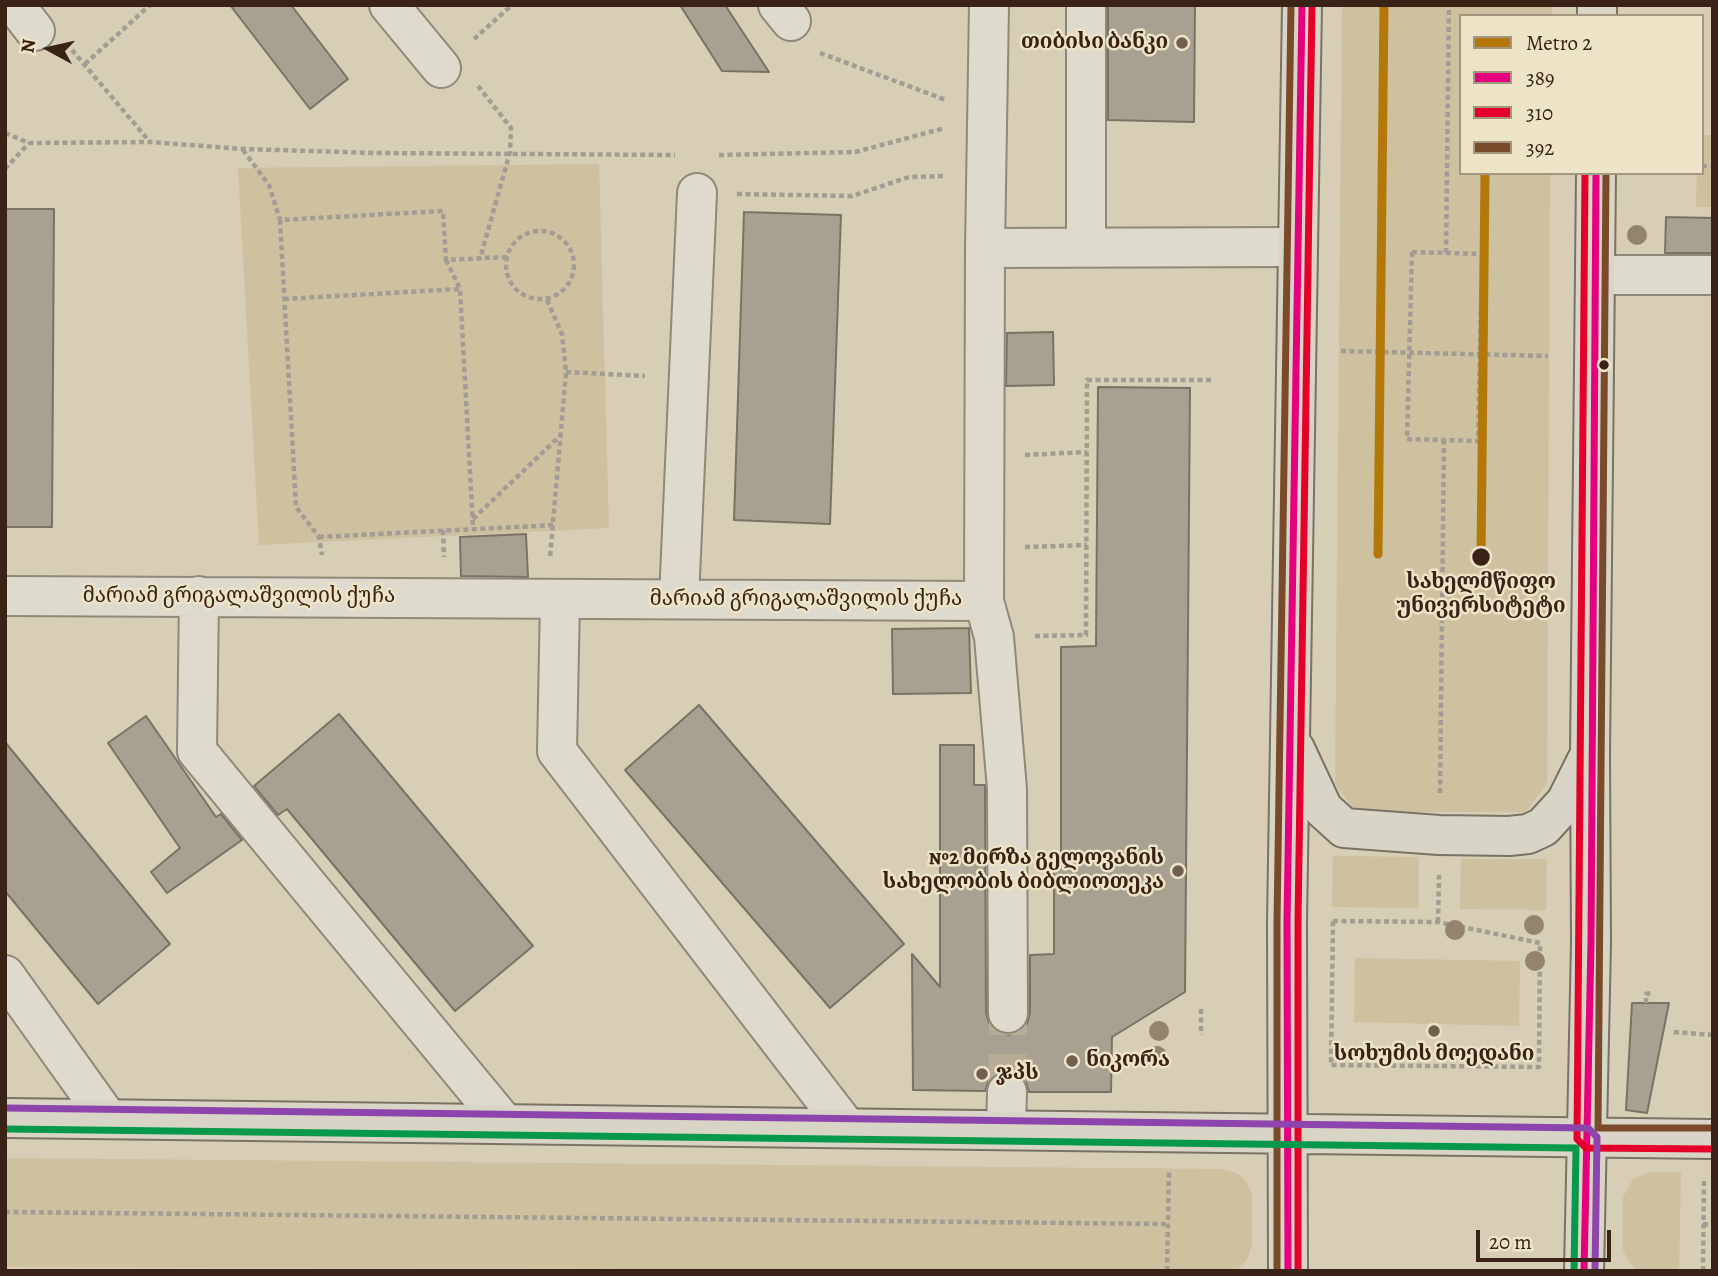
<!DOCTYPE html>
<html>
<head>
<meta charset="utf-8">
<style>
	body { margin:0 }
	#map { position:relative; width:1718px; height:1276px; overflow:hidden; background:#d6ceb5; font-family:Alegreya,serif }
	canvas { display:block }
	.frame { position:absolute; inset:0; border:7px solid #392316; pointer-events:none }
	.legend { position:absolute; left:1459px; top:14px; width:245px; height:161px; box-sizing:border-box; background:#ede3c6; border:2px solid #a59680; margin:0; padding:9px 12px; list-style:none; font-size:21px; color:#392316 }
	.legend li { display:flex; align-items:center; gap:14px; height:35px }
	.legend b { width:35px; border:2px solid #a59680 }
	.north { position:absolute; left:14px; top:14px; width:70px; height:70px; -webkit-text-stroke:5px #ede3c6; paint-order:stroke; rotate:278deg; font-size:19px; font-weight:700; line-height:28px; text-align:center; color:#392316 }
	.north::after { content:''; display:block; margin:auto; width:24px; height:32px; background:#392316; clip-path:polygon(50% 0,100% 100%,50% 72%,0 100%) }
	.scale { position:absolute; left:1476px; top:1230px; width:135px; height:32px; box-sizing:border-box; border:4px solid #392316; border-top:0; padding-left:9px; font-size:21px; line-height:24px; white-space:nowrap; color:#392316; -webkit-text-stroke:5px #ede3c6; paint-order:stroke }
</style>
</head>
<body>
<div id="map">
<canvas width="1718" height="1276"></canvas>
<div class="frame"></div>
<ul class="legend">
<li><b style="height:9px;background:#b47808"></b>Metro 2</li>
<li><b style="height:9px;background:#e5007d"></b>389</li>
<li><b style="height:9px;background:#e4002b"></b>310</li>
<li><b style="height:9px;background:#7a4b2a"></b>392</li>
</ul>
<div class="north">N</div>
<div class="scale">20 m</div>
</div>
<script>
const ctx = document.querySelector('canvas').getContext('2d');
ctx.lineJoin = 'round';
function paint(path, color) {
  ctx.fillStyle = color;
  ctx.fill(path, 'evenodd');
}
function shape(rows) {
  const path = new Path2D();
  for (const r of rows) {
    if (r.length === 3) {
      path.moveTo(r[0] + r[2], r[1]);
      path.arc(r[0], r[1], r[2], 0, 2 * Math.PI);
      continue;
    }
    path.moveTo(r[0], r[1]);
    for (let i = 2; i < r.length; i += 2) path.lineTo(r[i], r[i + 1]);
  }
  return path;
}
function stroke(path, color, width, dash) {
  ctx.strokeStyle = color;
  ctx.lineWidth = width;
  ctx.lineCap = dash ? 'butt' : 'round';
  ctx.setLineDash(dash || []);
  ctx.stroke(path);
}
function drawText(font, color, halo, rows, align = 'center') {
  ctx.font = font + ' Alegreya,"Noto Serif Georgian",serif';
  ctx.lineWidth = 5;
  ctx.setLineDash([]);
  ctx.textBaseline = 'middle';
  ctx.strokeStyle = halo;
  ctx.fillStyle = color;
  for (const [text, x, y, turn = 0] of rows) {
    ctx.save();
    ctx.translate(x, y);
    ctx.rotate((+turn || 0) * Math.PI / 180);
    ctx.textAlign = isNaN(turn) ? turn : align;
    if (halo) ctx.strokeText(text, 0, 0);
    ctx.fillText(text, 0, 0);
    ctx.restore();
  }
}
const green = shape([
	[1342,5,1552,5,1552,16,1461,16,1461,173,1550,173,1547,783,1526,812,1356,812,1335,784],
	[1702,135,1713,135,1713,207,1696,207,1697,173,1702,173],
	[599,164,609,528,259,545,238,168],
	[1333,856,1419,857,1419,908,1332,907],
	[1461,859,1547,859,1546,910,1460,909],
	[1355,958,1520,961,1519,1026,1354,1022],
	[5,1158,1223,1169,1237,1173,1246,1181,1252,1195,1252,1244,1248,1258,1236,1271,5,1267],
	[1650,1172,1681,1172,1679,1271,1638,1271,1629,1263,1623,1250,1623,1197,1633,1179]
]);
const building = shape([
	[230,5,291,5,348,79,310,109,230,5],
	[680,5,725,5,769,72,722,71,680,5],
	[1108,5,1195,5,1194,122,1108,120,1108,5],
	[5,209,54,209,52,527,5,527,5,209],
	[744,212,841,215,830,524,734,520,744,212],
	[1666,217,1713,218,1713,253,1665,253,1666,217],
	[1053,332,1054,385,1006,386,1007,333,1053,332],
	[1098,387,1190,388,1185,992,1112,1037,1111,1092,1029,1092,1026,1082,1019,1074,1007,1070,997,1073,989,1080,985,1091,913,1090,912,954,940,987,940,745,974,745,974,785,985,785,986,1013,989,1023,997,1032,1009,1035,1018,1032,1027,1024,1030,1013,1030,955,1054,954,1054,861,1061,861,1061,647,1096,646,1098,387],
	[526,534,528,577,461,576,460,537,526,534],
	[969,628,971,693,893,694,892,629,969,628],
	[699,705,904,944,830,1008,625,770,699,705],
	[339,714,533,946,455,1011,287,809,278,815,254,786,339,714],
	[146,716,216,817,221,814,242,840,167,893,151,872,180,848,108,743,146,716],
	[5,742,170,944,98,1004,5,891,5,742],
	[1632,1003,1669,1003,1647,1113,1626,1110,1632,1003]
]);
const minorTunnel = shape([
	[1007,1092,1008,1013]
]);
const path = shape([
	[474,39,512,5],
	[72,50,150,142],
	[820,53,946,100],
	[85,64,150,5],
	[478,86,511,128,510,152,480,259],
	[5,133,29,143,151,142,243,149,377,153,675,155],
	[243,150,269,185,280,220,443,211,446,260,507,257],
	[719,155,855,152,945,128],
	[1702,166,1713,166],
	[5,169,29,143],
	[737,194,852,196,909,177,946,176],
	[280,220,296,507,319,537,322,555],
	[540,265,34],
	[1412,252,1482,254,1478,441,1407,439,1412,252],
	[1446,253,1449,5],
	[446,260,460,289,473,528],
	[284,299,460,289],
	[547,300,562,334,566,372,550,557],
	[1341,351,1548,356],
	[566,372,645,376],
	[1025,455,1087,452],
	[473,519,562,434],
	[443,530,444,557],
	[319,537,555,525],
	[1025,547,1087,545],
	[1035,636,1086,635,1087,380,1214,380],
	[1440,793,1444,440],
	[1333,921,1438,922,1540,943,1539,1067,1331,1065,1333,921],
	[1438,922,1439,875],
	[1646,1003,1646,994,1651,993],
	[1201,1009,1201,1035],
	[1674,1032,1713,1035],
	[5,1212,1168,1224],
	[1703,1224,1713,1225],
	[1167,1271,1169,1172],
	[1703,1271,1704,1181]
]);
const minor = shape([
	[15,5,35,31],
	[389,5,441,68],
	[778,5,791,21],
	[1086,245,1086,5],
	[985,248,989,5],
	[1595,275,1713,275],
	[5,596,984,601,985,248,1297,247],
	[199,596,197,751,505,1124],
	[679,599,697,193],
	[560,600,557,751,847,1128],
	[984,601,994,637,1007,789,1008,1013],
	[5,975,108,1119],
	[1006,1129,1007,1092]
]);
const major = shape([
	[1597,16,1597,5],
	[1295,749,1323,809,1344,828,1439,835,1509,836,1528,834,1543,827,1566,802,1587,760],
	[5,1118,1713,1139],
	[1288,1271,1287,921,1302,5],
	[1584,1271,1591,943,1590,754,1596,173]
]);
const bus1 = shape([
	[1288,1271,1287,921,1302,5],
	[1584,1271,1591,943,1596,173]
]);
const bus2 = shape([
	[1585,173,1577,1139,1586,1148,1713,1149],
	[1298,1271,1298,921,1312,5]
]);
const bus3 = shape([
	[1606,173,1598,1128,1713,1128],
	[1277,1271,1277,921,1291,5]
]);
const bus4 = shape([
	[5,1129,1576,1148,1574,1271]
]);
const bus5 = shape([
	[5,1108,1588,1128,1597,1137,1595,1271]
]);
const metro1 = shape([
	[1378,554,1384,5],
	[1481,557,1485,173]
]);
const trees = [
	[1637,235],
	[1534,925],
	[1455,930],
	[1535,961],
	[1159,1031],
	[1157,1056]
];
const markers = [
	[1182,43,7,"#705f4e"],
	[1604,365,6,"#392316"],
	[1481,557,10,"#392316"],
	[1178,871,7,"#705f4e"],
	[1434,1031,7,"#705f4e"],
	[1072,1061,7,"#705f4e"],
	[982,1074,7,"#705f4e"]
];
const poiNames = [
	["თიბისი ბანკი",1168,43],
	["№2 მირზა გელოვანის",1164,859],
	["სახელობის ბიბლიოთეკა",1164,883],
	["სოხუმის მოედანი",1434,1055,"center"],
	["ნიკორა",1086,1061,"left"],
	["ჯპს",996,1074,"left"]
];
const stopNames = [
	["სახელმწიფო",1481,583],
	["უნივერსიტეტი",1481,607]
];
const streetNames = [
	["მარიამ გრიგალაშვილის ქუჩა",239,597],
	["მარიამ გრიგალაშვილის ქუჩა",806,600]
];
paint(green, '#cdc1a0');
paint(building, '#a8a090');
stroke(building, '#7a7264', 2);
stroke(minorTunnel, '#b7ac95', 38, [38, 19]);
stroke(minor, '#908879', 42);
stroke(major, '#7a7264', 42);
stroke(path, '#a29d92', 4.5, [5, 3.5]);
stroke(minor, '#dedbce', 38);
stroke(major, '#d9d5c6', 38);
stroke(bus1, '#e5007d', 7);
stroke(bus2, '#e4002b', 7);
stroke(bus3, '#7a4b2a', 7);
stroke(bus4, '#06994b', 7);
stroke(bus5, '#8e44ad', 7);
stroke(metro1, '#b47808', 9);
ctx.fillStyle = '#93846e';
for (const [x, y] of trees) {
  ctx.beginPath();
  ctx.arc(x, y, 10, 0, 2 * Math.PI);
  ctx.fill();
}
for (const [x, y, r, color] of markers) {
  const dot = new Path2D();
  dot.arc(x, y, r, 0, 2 * Math.PI);
  ctx.fillStyle = color;
  ctx.fill(dot);
  stroke(dot, '#ede3c6', 2.5);
}
drawText('bold 21px', '#392316', '#ede3c6', poiNames, 'right');
drawText('bold 21px', '#392316', '#ede3c6', stopNames);
drawText('21px', '#392316', '#ede3c6', streetNames);
</script>
</body>
</html>
